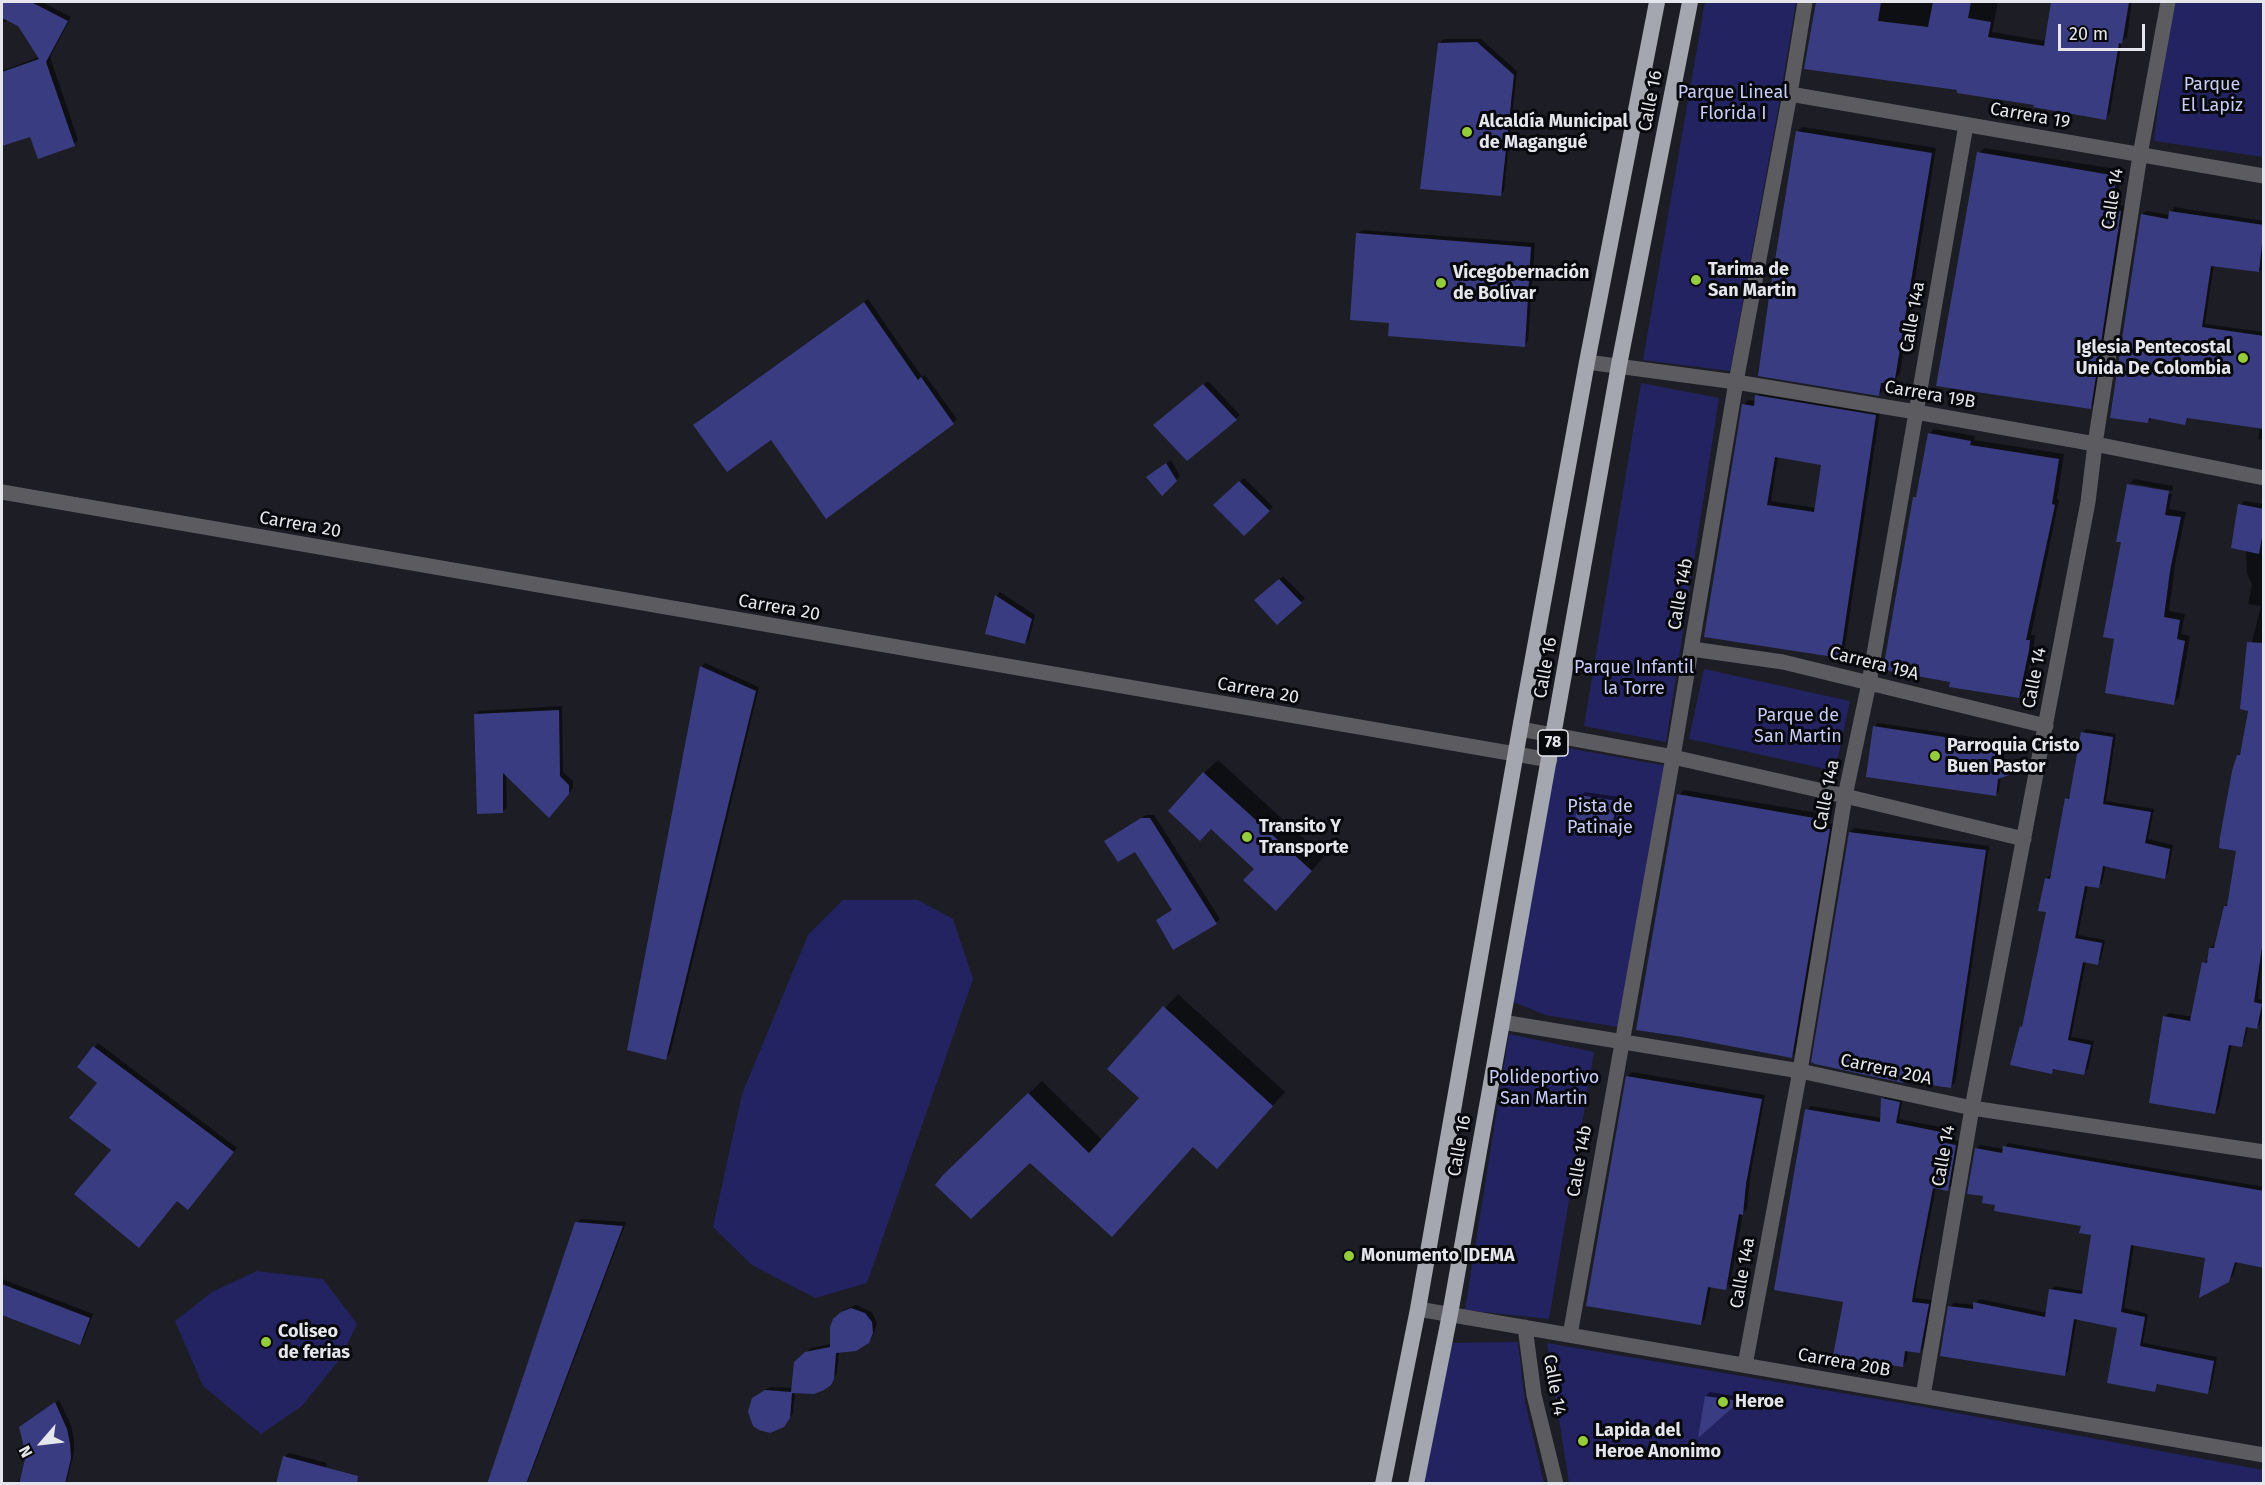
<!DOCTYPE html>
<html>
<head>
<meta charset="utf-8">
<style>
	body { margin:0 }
	#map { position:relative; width:2265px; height:1485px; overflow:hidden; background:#1c1d25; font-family:"Fira Sans",sans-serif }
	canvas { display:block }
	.frame { position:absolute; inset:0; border:3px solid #e5e6eb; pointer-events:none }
	.north { position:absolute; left:12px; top:1413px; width:60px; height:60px; -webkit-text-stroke:4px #07080b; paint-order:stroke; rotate:242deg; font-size:16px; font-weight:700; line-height:24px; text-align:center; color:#e5e6eb }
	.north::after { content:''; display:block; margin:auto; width:21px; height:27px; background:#e5e6eb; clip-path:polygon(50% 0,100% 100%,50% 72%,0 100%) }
	.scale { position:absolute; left:2058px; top:24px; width:87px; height:27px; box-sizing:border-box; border:3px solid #e5e6eb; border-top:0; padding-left:8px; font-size:18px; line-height:21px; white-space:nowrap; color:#e5e6eb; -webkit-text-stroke:4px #07080b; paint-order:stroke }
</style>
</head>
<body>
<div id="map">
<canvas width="2265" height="1485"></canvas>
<div class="frame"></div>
<div class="north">N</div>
<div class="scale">20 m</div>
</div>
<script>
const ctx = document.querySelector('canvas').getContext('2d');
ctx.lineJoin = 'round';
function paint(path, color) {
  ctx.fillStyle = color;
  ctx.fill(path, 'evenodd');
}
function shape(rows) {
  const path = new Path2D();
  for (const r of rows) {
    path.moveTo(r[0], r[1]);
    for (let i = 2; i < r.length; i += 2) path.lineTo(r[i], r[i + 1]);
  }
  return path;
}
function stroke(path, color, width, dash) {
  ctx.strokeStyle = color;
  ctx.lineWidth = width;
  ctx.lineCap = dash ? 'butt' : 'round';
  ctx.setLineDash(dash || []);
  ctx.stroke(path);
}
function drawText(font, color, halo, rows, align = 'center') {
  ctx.font = font + ' "Fira Sans",sans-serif';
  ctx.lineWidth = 6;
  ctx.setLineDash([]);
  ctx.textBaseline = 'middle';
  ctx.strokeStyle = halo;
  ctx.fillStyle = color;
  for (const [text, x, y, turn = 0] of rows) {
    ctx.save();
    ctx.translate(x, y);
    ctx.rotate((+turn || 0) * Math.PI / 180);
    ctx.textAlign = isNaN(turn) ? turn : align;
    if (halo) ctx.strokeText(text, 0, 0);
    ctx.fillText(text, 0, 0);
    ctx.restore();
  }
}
const green = shape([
	[1705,2,1796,2,1779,105,1730,371,1643,360],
	[2171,2,2263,2,2263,157,2154,141],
	[1641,383,1719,398,1666,742,1584,726],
	[1704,669,1850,701,1835,771,1689,739],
	[1556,746,1667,766,1618,1027,1545,1015,1509,1000],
	[843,900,918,900,953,919,973,979,867,1283,815,1298,752,1265,713,1227,742,1094,808,935],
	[1509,1034,1594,1052,1549,1319,1465,1310],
	[257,1271,323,1279,357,1324,340,1359,302,1406,261,1434,203,1386,175,1321,212,1292],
	[1518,1342,1525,1402,1544,1483,1422,1484,1450,1343],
	[1547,1343,1924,1407,2263,1470,2263,1483,1569,1483]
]);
const shadow = shape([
	[2,2,42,2,71,17,50,57,78,140,74,144,31,135,2,145,2,71,39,57,14,18,2,23],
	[1816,2,1998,2,1992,32,2046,41,2053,2,2132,2,2127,37,2122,41,2110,113,2105,118,2036,103,1878,77,1875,79,1806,68],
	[1444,39,1481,39,1517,71,1504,191,1500,195,1440,43],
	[1803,127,1936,148,1900,373,1893,383,1885,382,1884,389,1879,394,1797,132],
	[1984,148,2122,170,2116,204,2126,206,2096,402,2090,408,1979,153],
	[2174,207,2264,221,2264,271,2214,265,2205,324,2264,332,2264,440,2258,439,2260,427,2189,417,2185,424,2152,418,2148,422,2142,215,2146,211,2170,215],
	[1362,230,1535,243,1528,341,1524,345,1391,322,1358,234],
	[868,299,922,377,925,375,957,419,953,423,771,438,698,421],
	[1208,381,1240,415,1187,459,1159,421],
	[1761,392,1880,411,1844,653,1840,657,1706,636,1744,405,1748,400,1756,401,1757,396],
	[1778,456,1822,464,1816,508,1771,501],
	[1934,429,1975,436,1974,440,2064,454,2057,499,2059,500,2031,635,2035,635,2034,644,2024,691,2019,697,1915,497,1918,494,1929,434],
	[1171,460,1180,476,1162,494,1152,473],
	[1244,478,1273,507,1244,534,1215,505],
	[2134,479,2173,486,2172,491,2131,483,2131,486,2172,494,2169,509,2186,512,2175,564,2169,611,2185,614,2181,634,2190,636,2179,697,2174,703,2115,637,2129,485],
	[2244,501,2264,504,2264,946,2258,999,2264,1000,2264,1008,2260,1024,2256,1028,2248,1026,2245,1041,2241,1045,2232,1043,2219,1108,2215,1112,2165,1017,2169,1013,2193,1017,2204,963,2209,959,2210,948,2216,944,2225,906,2229,902,2238,850,2238,755,2243,751,2248,719,2246,719,2248,709,2247,662,2261,606,2248,604,2252,585,2247,573,2246,550,2240,505],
	[1283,576,1305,598,1278,623,1260,596],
	[1000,592,1035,615,1029,639,1025,643,987,633,997,596],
	[705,663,759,687,670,1054,666,1058,629,1049,702,666],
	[562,706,563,772,573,781,573,788,553,812,506,775,507,807,503,811,475,715,479,711],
	[1878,723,2006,742,2004,759,2015,769,2001,777,1999,791,1995,795,1874,727],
	[2086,729,2116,734,2106,801,2154,809,2148,839,2173,845,2168,873,2164,877,2106,865,2102,883,2098,887,2088,885,2078,935,2105,940,2101,959,2097,963,2086,961,2071,1037,2094,1041,2088,1069,2084,1073,2056,1068,2052,1072,2021,1027,2024,1024,2047,911,2046,879,2050,875,2053,875,2066,799,2070,795,2082,733],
	[1218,760,1324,857,1289,896,1256,868,1204,773],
	[1684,790,1818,813,1817,822,1834,824,1797,1052,1792,1056,1679,795],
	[1585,792,1620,797,1614,832,1610,836,1581,796],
	[1146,815,1154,815,1220,919,1216,923,1162,917,1174,909,1135,850,1106,841],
	[1854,828,1989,846,1955,1083,1951,1086,1850,832],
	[1178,994,1285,1092,1230,1153,1193,1145,1030,1161,958,1162,1042,1081,1102,1140,1141,1098,1109,1069],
	[98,1043,237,1148,192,1204,113,1150,99,1082,79,1067],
	[1632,1072,1765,1095,1750,1178,1747,1209,1743,1213,1730,1283,1726,1288,1711,1286,1705,1319,1701,1324,1628,1076],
	[1887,1095,1903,1098,1899,1119,1945,1128,1944,1138,1959,1141,1952,1185,1948,1189,1936,1187,1917,1283,1915,1298,1932,1300,1924,1347,1920,1351,1908,1350,1907,1361,1902,1366,1844,1301,1807,1110,1811,1106,1882,1118,1883,1099],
	[2008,1143,2264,1187,2264,1267,2237,1261,2233,1276,2228,1281,2207,1256,2134,1244,2124,1308,2148,1314,2143,1343,2217,1357,2211,1388,2207,1392,2159,1383,2154,1390,2118,1326,2077,1318,2068,1371,2064,1375,1950,1307,1954,1303,1975,1305,1979,1299,2047,1313,2051,1290,2055,1286,2084,1291,2093,1234,2082,1225,1997,1204,1984,1195,1976,1149,1980,1145,2004,1149],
	[581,1219,626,1222,527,1484,489,1484,577,1223],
	[2,1279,93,1314,83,1340,79,1344,2,1314],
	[856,1305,872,1312,877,1324,872,1338,868,1342,839,1351,837,1373,830,1384,795,1392,793,1413,787,1422,756,1396,770,1387,793,1388,796,1362,811,1348,831,1344,839,1315,843,1310],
	[1710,1392,1742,1397,1700,1434,1706,1396],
	[59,1400,71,1425,74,1439,74,1453,66,1484,17,1484,26,1465,25,1423],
	[289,1453,327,1463,322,1484,285,1457]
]);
const building = shape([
	[2,2,31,2,68,21,46,62,75,146,38,159,30,137,2,146,2,72,39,59,18,26,2,18],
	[1816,2,1881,2,1878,21,1928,27,1933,2,1971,2,1968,18,1991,22,1988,37,2044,46,2051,2,2129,2,2122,44,2119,43,2106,120,2033,107,2034,105,1957,93,1957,90,1804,69],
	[1477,42,1514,75,1501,196,1420,189,1438,43],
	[1796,131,1932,153,1895,379,1894,384,1881,383,1879,396,1758,376,1769,297],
	[1977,152,2117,176,2111,209,2121,211,2091,409,1936,386],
	[2169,211,2264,225,2259,272,2211,266,2202,327,2264,336,2264,429,2187,418,2185,425,2149,418,2148,423,2110,418,2141,214,2168,219],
	[1356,233,1531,247,1525,347,1388,336,1389,323,1350,320],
	[864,302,918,380,921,377,954,424,826,519,771,440,727,472,693,425],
	[1203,384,1237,420,1187,461,1153,425],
	[1755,395,1876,415,1840,658,1704,637,1742,404,1754,406],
	[1775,457,1821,465,1814,512,1767,505],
	[1928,433,1971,441,1970,445,2059,459,2052,504,2055,505,2026,640,2030,640,2029,650,2019,698,1949,687,1950,682,1883,670,1913,497,1916,497],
	[1166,463,1177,481,1162,496,1146,477],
	[1239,481,1270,511,1244,536,1213,505],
	[2127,484,2169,491,2165,515,2181,517,2170,571,2164,617,2180,620,2177,639,2185,641,2174,705,2105,693,2114,639,2103,637,2121,542,2116,542],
	[2238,504,2264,509,2264,526,2259,554,2231,548],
	[1279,579,1302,603,1277,625,1254,600],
	[995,595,1032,619,1025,644,985,634],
	[2247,642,2264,643,2264,934,2254,1002,2262,1004,2257,1029,2246,1027,2242,1047,2229,1045,2215,1114,2149,1103,2163,1016,2190,1021,2202,962,2207,963,2209,948,2214,948,2224,906,2227,906,2236,851,2219,848,2220,837,2232,771,2237,755,2240,755,2248,711,2240,709],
	[700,666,756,691,666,1060,627,1050],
	[559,710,560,776,569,785,569,794,549,818,503,773,503,813,477,814,474,714],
	[1873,726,2003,746,2000,763,2012,774,1998,779,1996,796,1866,777],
	[2081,732,2113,737,2103,804,2151,812,2145,843,2170,849,2165,879,2103,866,2099,888,2085,886,2075,938,2102,943,2098,965,2083,962,2068,1040,2091,1045,2084,1075,2053,1069,2052,1074,2010,1065,2020,1026,2022,1027,2046,912,2038,911,2045,878,2050,879,2065,798,2069,799],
	[1203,772,1312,871,1276,911,1243,880,1254,869,1211,829,1200,841,1168,811],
	[1677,794,1814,818,1813,827,1830,829,1792,1058,1683,1037,1636,1030],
	[1579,795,1617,801,1610,837,1573,832],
	[1141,818,1150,818,1217,924,1173,950,1156,920,1172,910,1135,852,1118,862,1104,841],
	[1849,832,1986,850,1951,1088,1904,1081,1903,1083,1815,1064,1811,1062],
	[1163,1006,1273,1106,1217,1169,1193,1147,1112,1237,1030,1163,971,1219,935,1185,943,1175,1028,1093,1089,1153,1139,1098,1107,1069],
	[93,1046,234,1152,188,1210,177,1201,139,1248,74,1194,111,1150,69,1118,97,1083,77,1067],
	[1626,1076,1762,1099,1746,1184,1743,1215,1739,1214,1726,1290,1708,1287,1701,1325,1586,1306],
	[1881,1098,1900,1102,1896,1123,1941,1132,1940,1142,1956,1145,1948,1191,1933,1188,1914,1288,1912,1302,1929,1304,1920,1353,1905,1351,1903,1367,1833,1356,1843,1302,1774,1290,1805,1109,1880,1122],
	[2003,1146,2264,1191,2264,1268,2235,1262,2229,1282,2199,1298,2205,1258,2131,1245,2121,1312,2145,1317,2140,1346,2214,1361,2208,1394,2157,1384,2155,1392,2107,1383,2117,1328,2074,1319,2065,1376,1940,1356,1948,1306,1973,1309,1973,1302,2045,1317,2049,1289,2082,1294,2091,1235,2079,1233,2081,1226,1994,1211,1995,1205,1982,1203,1983,1196,1967,1194,1975,1148,2002,1153],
	[575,1222,623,1226,526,1484,487,1484],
	[2,1284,90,1318,80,1345,2,1315],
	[851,1308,865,1313,872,1322,873,1333,869,1343,856,1351,836,1353,834,1379,831,1385,824,1390,814,1394,792,1393,790,1418,784,1427,770,1433,759,1430,753,1426,748,1412,752,1398,765,1390,791,1392,794,1362,805,1352,830,1347,830,1327,833,1319,841,1312],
	[1705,1396,1740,1401,1698,1438],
	[55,1402,67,1429,70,1444,71,1458,65,1484,19,1484,26,1455,19,1427],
	[283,1456,358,1476,357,1484,276,1484]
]);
const minor = shape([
	[1790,94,2264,176],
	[1587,362,1736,382,1916,412,2095,444,2264,478],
	[2,492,1550,760],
	[1692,649,1783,662,2046,726],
	[1520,729,1673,757,1845,796,2024,839],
	[1502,1022,1800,1071,1972,1108,2264,1152],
	[1418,1309,2264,1455],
	[1525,1327,1534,1395,1556,1484],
	[1570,1335,1673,757,1736,382,1790,94,1805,2],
	[1745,1365,1800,1071,1845,796,1869,683,1966,125],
	[1923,1396,1972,1108,2088,502,2095,444,2140,155,2168,2]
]);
const trunk = shape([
	[1383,1484,1418,1309,1520,729,1587,362,1657,2],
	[1416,1484,1450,1314,1619,365,1690,2]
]);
const markers = [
	[1467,132,6,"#95cc3b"],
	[1696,280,6,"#95cc3b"],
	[1441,283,6,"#95cc3b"],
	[2243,358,6,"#95cc3b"],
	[1935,756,6,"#95cc3b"],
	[1247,837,6,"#95cc3b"],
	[1349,1256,6,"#95cc3b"],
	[266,1342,6,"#95cc3b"],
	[1723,1402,6,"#95cc3b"],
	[1583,1441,6,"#95cc3b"]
];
const shields = [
	[1553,743,30]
];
const shieldNames = [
	["78",1553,743]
];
const parkNames = [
	["Parque",2212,85],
	["El Lapiz",2212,106],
	["Parque Lineal",1733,93],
	["Florida I",1733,114],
	["Parque Infantil",1634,668],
	["la Torre",1634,689],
	["Parque de",1798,716],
	["San Martin",1798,737],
	["Pista de",1600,807],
	["Patinaje",1600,828],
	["Polideportivo",1544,1078],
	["San Martin",1544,1099]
];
const streetNames = [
	["Calle 16",1651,101,-79],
	["Carrera 19",2030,116,10],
	["Calle 14",2113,199,-81],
	["Calle 14a",1913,317,-80],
	["Carrera 19B",1930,395,10],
	["Carrera 20",300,525,10],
	["Calle 14b",1681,594,-80],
	["Carrera 20",779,608,10],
	["Carrera 19A",1874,664,14],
	["Calle 16",1546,668,-80],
	["Calle 14",2035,678,-79],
	["Carrera 20",1258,691,10],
	["Calle 14a",1827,795,-79],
	["Carrera 20A",1886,1070,12],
	["Calle 16",1460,1146,-80],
	["Calle 14",1944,1156,-80],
	["Calle 14b",1580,1161,-80],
	["Calle 14a",1743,1273,-80],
	["Carrera 20B",1844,1363,10],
	["Calle 14",1554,1385,80]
];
const poiNames = [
	["Alcaldía Municipal",1479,122],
	["de Magangué",1479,143],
	["Tarima de",1708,270],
	["San Martin",1708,291],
	["Vicegobernación",1453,273],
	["de Bolívar",1453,294],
	["Iglesia Pentecostal",2231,348,"right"],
	["Unida De Colombia",2231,369,"right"],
	["Parroquia Cristo",1947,746],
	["Buen Pastor",1947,767],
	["Transito Y",1259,827],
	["Transporte",1259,848],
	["Monumento IDEMA",1361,1256],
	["Coliseo",278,1332],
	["de ferias",278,1353],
	["Heroe",1735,1402],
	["Lapida del",1595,1431],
	["Heroe Anonimo",1595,1452]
];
paint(green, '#242362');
paint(shadow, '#0007');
paint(building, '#3a3c82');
stroke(minor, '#5b5b60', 15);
stroke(trunk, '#a4a6b0', 16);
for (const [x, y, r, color] of markers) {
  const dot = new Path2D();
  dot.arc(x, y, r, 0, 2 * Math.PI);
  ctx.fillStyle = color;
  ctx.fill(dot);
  stroke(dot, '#07080b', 2);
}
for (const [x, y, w] of shields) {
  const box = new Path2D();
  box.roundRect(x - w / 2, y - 13, w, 26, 4.5);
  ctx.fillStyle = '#07080b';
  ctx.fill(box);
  stroke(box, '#e5e6eb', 1.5);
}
drawText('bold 16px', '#e5e6eb', null, shieldNames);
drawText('18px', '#c7cdf6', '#07080b', parkNames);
drawText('18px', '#e5e6eb', '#07080b', streetNames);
drawText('bold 18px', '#e5e6eb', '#07080b', poiNames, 'left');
</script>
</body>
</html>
